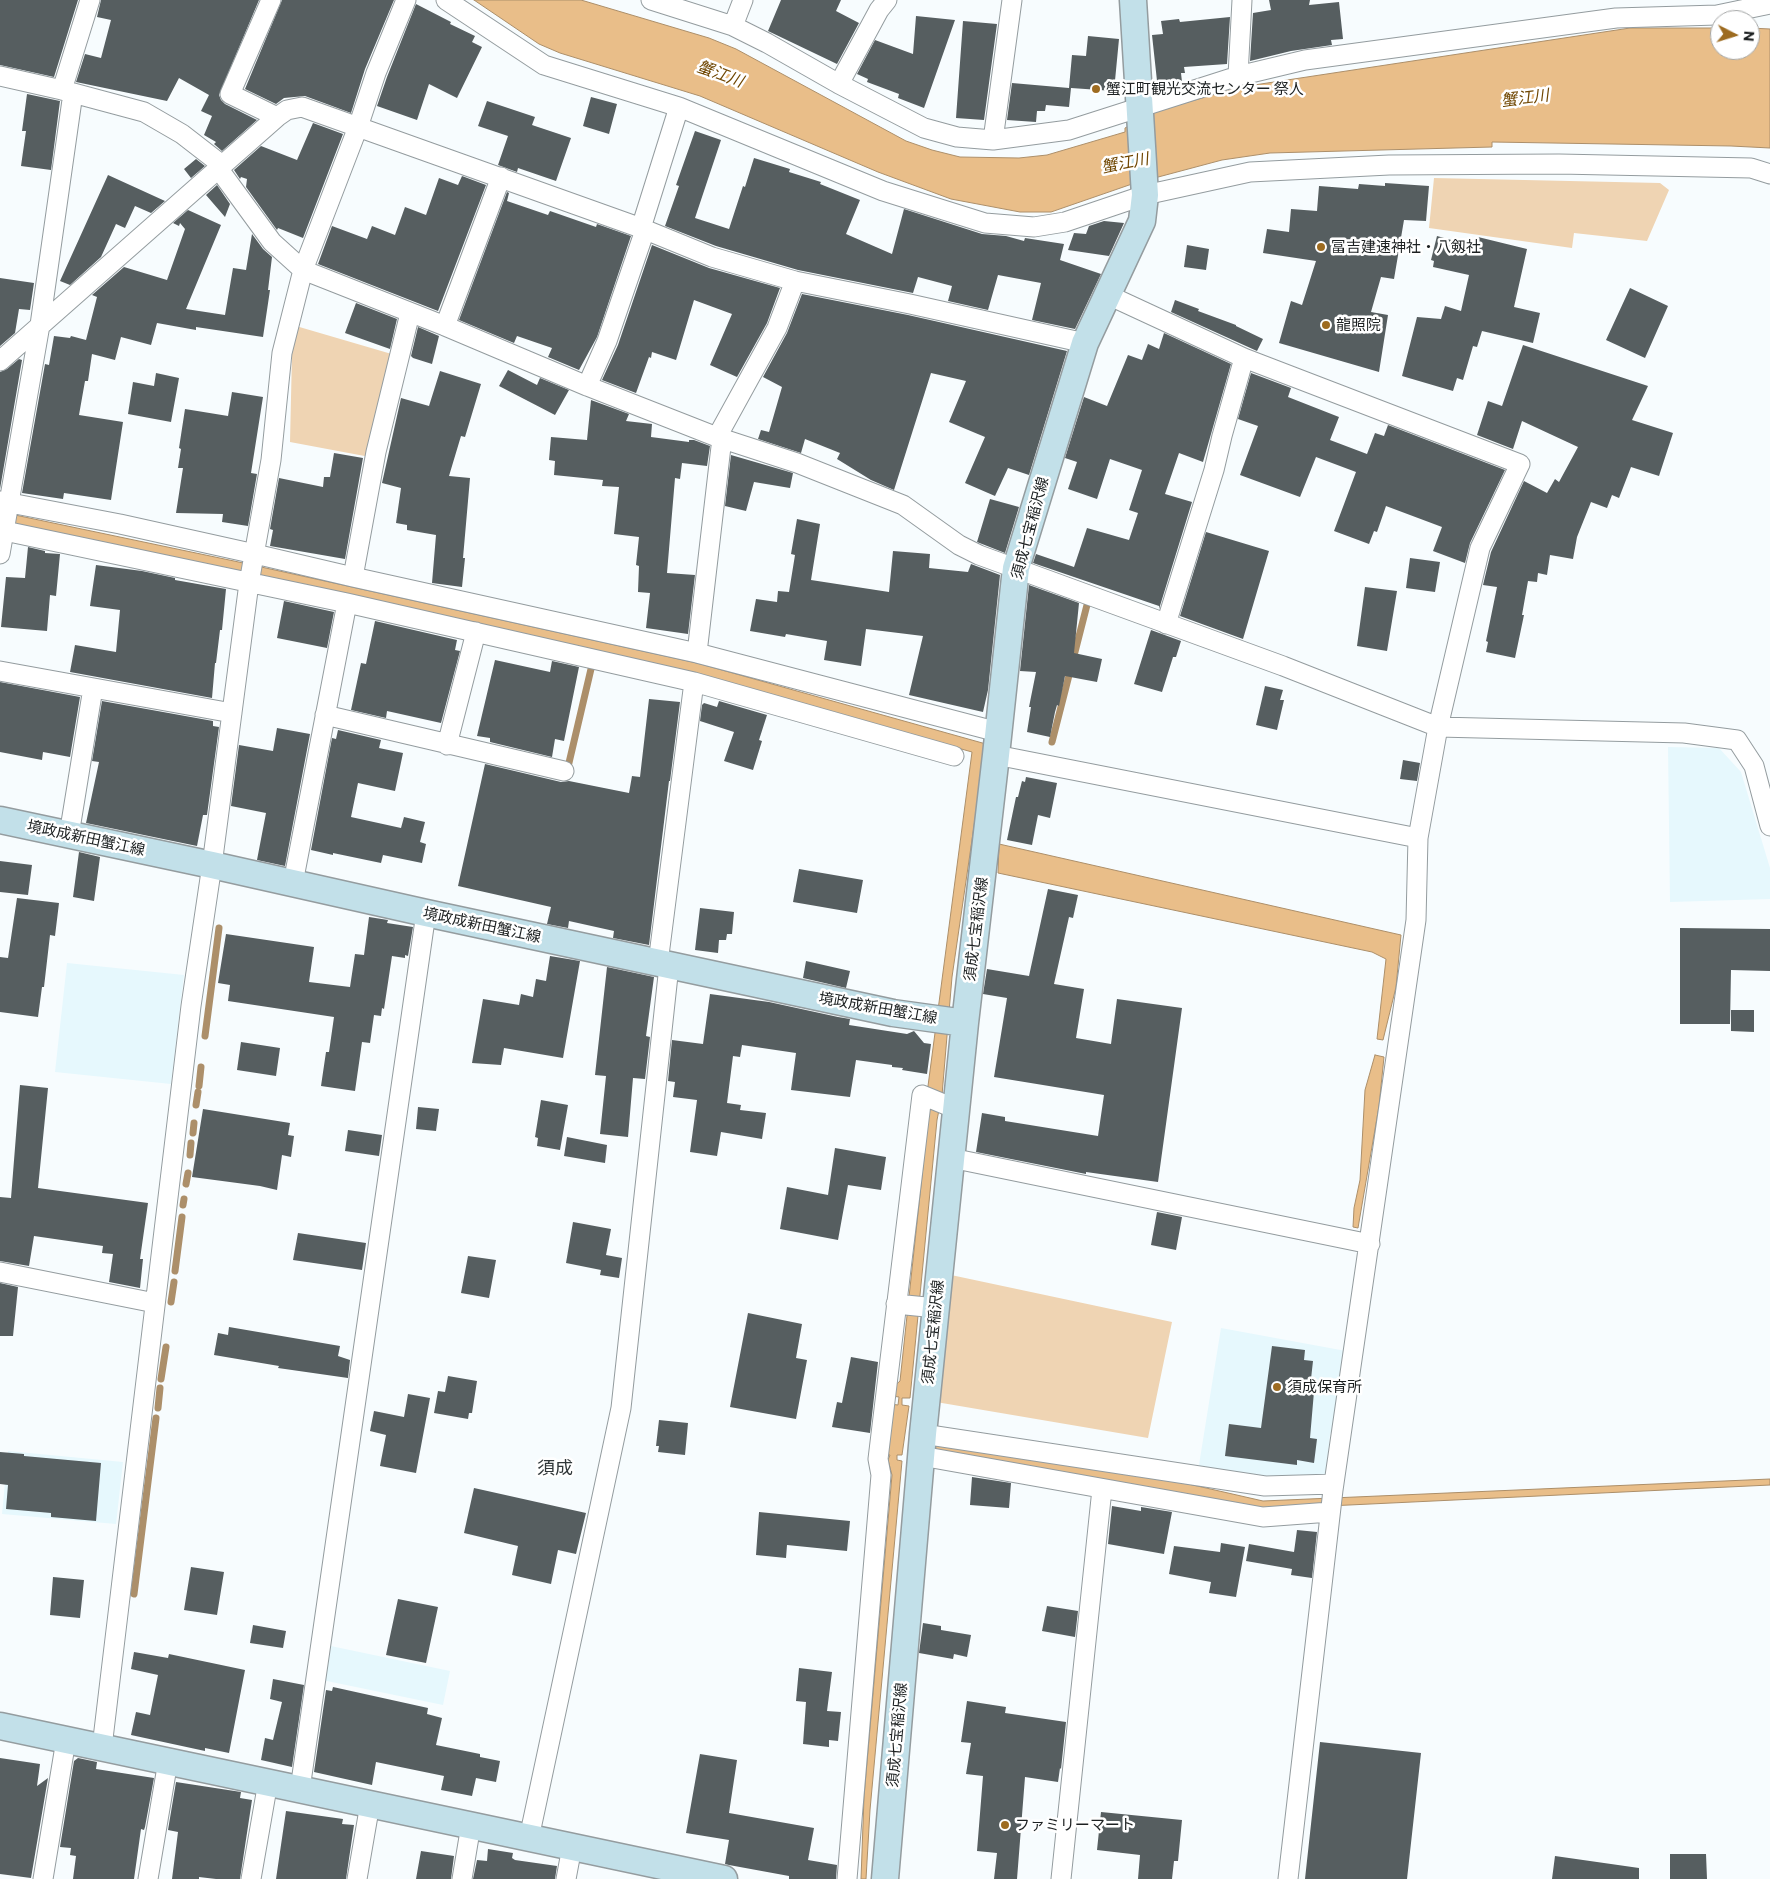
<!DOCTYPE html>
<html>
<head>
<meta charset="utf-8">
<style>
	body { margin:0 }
	#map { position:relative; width:1770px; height:1879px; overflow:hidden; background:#f7fcfe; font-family:Commissioner,sans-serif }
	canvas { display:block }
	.north { position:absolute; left:1710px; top:10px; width:50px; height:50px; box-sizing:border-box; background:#fff; border:1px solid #a4a6a6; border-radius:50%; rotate:95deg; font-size:14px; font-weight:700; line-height:20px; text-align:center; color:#1c2021 }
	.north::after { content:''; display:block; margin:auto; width:18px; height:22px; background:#9d6b20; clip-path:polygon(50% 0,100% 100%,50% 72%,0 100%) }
</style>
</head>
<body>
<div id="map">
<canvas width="1770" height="1879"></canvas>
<div class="north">N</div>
</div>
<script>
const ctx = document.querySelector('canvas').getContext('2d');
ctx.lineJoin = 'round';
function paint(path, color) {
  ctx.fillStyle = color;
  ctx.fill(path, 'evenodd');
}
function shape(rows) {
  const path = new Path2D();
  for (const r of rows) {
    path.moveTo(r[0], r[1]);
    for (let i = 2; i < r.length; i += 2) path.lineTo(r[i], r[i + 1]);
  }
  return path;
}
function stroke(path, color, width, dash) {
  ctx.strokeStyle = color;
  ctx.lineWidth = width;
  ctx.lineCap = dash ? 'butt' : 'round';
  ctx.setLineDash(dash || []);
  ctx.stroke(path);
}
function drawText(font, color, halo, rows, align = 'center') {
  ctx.font = font + ' Commissioner,"Noto Sans JP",sans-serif';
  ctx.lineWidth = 5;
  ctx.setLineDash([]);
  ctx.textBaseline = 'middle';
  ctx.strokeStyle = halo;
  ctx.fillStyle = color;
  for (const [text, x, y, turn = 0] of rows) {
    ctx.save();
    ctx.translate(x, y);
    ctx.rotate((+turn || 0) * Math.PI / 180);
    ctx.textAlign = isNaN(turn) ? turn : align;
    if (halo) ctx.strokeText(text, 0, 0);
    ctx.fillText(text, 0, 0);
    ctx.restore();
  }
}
const built = shape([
	[1668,747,1719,748,1741,772,1770,868,1770,899,1670,902],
	[67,963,184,975,171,1084,55,1072],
	[1221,1328,1346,1351,1337,1424,1330,1434,1325,1483,1198,1471],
	[8,1451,123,1462,116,1524,2,1514],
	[326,1645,450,1671,443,1705,322,1680]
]);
const green = shape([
	[1434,178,1660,183,1669,190,1647,241,1574,233,1572,248,1429,228],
	[296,326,395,355,370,457,290,442,292,354],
	[951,1275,1172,1322,1148,1438,936,1402]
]);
const water = shape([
	[474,0,581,0,709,38,736,49,906,141,932,150,960,157,1019,158,1047,155,1125,132,1125,128,1156,111,1241,87,1630,28,1720,28,1720,50,1750,50,1750,28,1770,29,1770,148,1731,146,1492,142,1492,147,1270,153,1222,160,1132,184,1051,212,1020,212,951,199,878,172,700,96,560,53,539,44,474,0],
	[15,515,234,561,697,663,986,744,952,977,942,1095,937,1120,910,1398,902,1398,902,1405,909,1406,902,1455,897,1455,897,1460,902,1461,870,1810,866,1879,861,1879,864,1797,892,1475,888,1460,890,1455,884,1454,890,1404,898,1405,899,1397,892,1396,892,1388,900,1381,928,1120,928,1086,972,752,696,674,0,522,15,515],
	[999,844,1401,935,1396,987,1383,1040,1377,1039,1386,959,1372,952,998,873,999,844],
	[1375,1055,1384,1057,1379,1106,1358,1228,1353,1227,1354,1208,1360,1180,1365,1090,1375,1055],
	[934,1445,1171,1480,1263,1501,1770,1479,1770,1485,1265,1509,933,1455,934,1445]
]);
const stream = shape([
	[1052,742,1088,601],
	[568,767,591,669],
	[205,1036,219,928],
	[199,1086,201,1067],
	[196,1105,198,1092],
	[193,1133,194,1123],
	[190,1155,191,1143],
	[186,1184,188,1173],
	[183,1205,184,1199],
	[175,1271,182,1217],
	[171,1302,174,1282],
	[161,1379,166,1347],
	[158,1408,160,1388],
	[134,1594,156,1418]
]);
const building = shape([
	[0,0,78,0,54,77,0,65],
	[101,0,259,0,219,95,221,100,225,104,257,120,222,151,214,144,216,142,204,135,212,116,201,111,209,95,179,78,167,101,76,82,85,54,101,58,111,20,97,17],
	[282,0,394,0,365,69,351,113,305,96,284,98,276,104,245,89],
	[781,0,841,0,836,11,859,23,837,64,768,31],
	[1269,0,1310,0,1309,5,1339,2,1343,39,1331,40,1332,45,1291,51,1250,61,1253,13,1271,10],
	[416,4,451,22,450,24,475,36,472,42,482,47,457,98,429,84,417,120,377,106,387,77],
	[916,16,955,20,924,108,898,98,899,94,867,82,868,79,857,74,875,40,913,54],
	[1230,17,1227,64,1184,67,1185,73,1181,73,1182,82,1158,90,1152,35,1163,34,1161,21,1179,19,1180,22],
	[963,21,997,24,984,120,956,118],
	[1088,36,1119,39,1114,91,1071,88,1069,107,1046,105,1045,111,1037,111,1036,122,1007,120,1012,83,1069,88,1072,55,1086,56],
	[27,94,60,101,51,170,21,166,26,131,22,131],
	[591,97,617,104,609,134,583,126],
	[487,101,535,117,532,125,571,138,556,181,518,168,517,172,498,165,508,136,478,126],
	[313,123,343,134,303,238,278,228,277,230,246,187,247,179,241,177,240,179,234,170,261,146,297,160],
	[695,131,721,140,695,218,729,229,743,186,745,187,754,158,790,169,789,172,821,182,820,184,860,200,846,234,892,254,904,209,982,234,1006,236,1024,241,1025,238,1064,244,1060,260,1101,274,1075,329,1032,320,1041,283,998,275,988,310,948,301,952,286,918,277,913,293,798,270,716,246,665,226,679,186,676,185],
	[196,159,205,166,191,178,184,169],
	[108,175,165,201,151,213,135,206,125,228,116,224,101,257,70,285,60,281],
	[462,176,486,185,438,311,318,264,332,226,367,239,372,226,395,235,405,207,426,215,439,178,458,185],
	[1385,183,1429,186,1426,221,1404,220,1394,279,1381,277,1371,312,1388,315,1379,372,1279,343,1291,301,1302,305,1316,261,1263,253,1267,229,1289,232,1291,209,1317,211,1319,186,1358,189,1359,184,1385,186],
	[217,185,230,204,225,217,206,195],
	[507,192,509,193,507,201,548,215,550,211,596,227,597,224,631,236,597,337,579,370,548,357,552,348,517,336,514,343,459,320],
	[188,210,221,225,186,309,225,315,233,268,246,270,252,234,263,249,272,257,268,290,270,290,263,337,196,327,196,330,157,323,151,345,121,337,115,360,92,354,88,381,85,381,79,415,123,422,111,500,64,493,63,499,22,493,45,364,49,365,54,336,70,338,71,336,86,340,97,297,92,295,124,267,167,280,185,229,180,223,179,226,173,223],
	[1104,221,1124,223,1109,256,1068,250,1074,233,1086,234,1089,226],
	[1437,236,1476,247,1478,237,1527,249,1514,307,1540,313,1533,343,1482,331,1477,347,1473,346,1463,380,1457,378,1453,391,1402,376,1417,317,1441,319,1445,306,1461,311,1469,275,1433,267,1434,261,1431,260],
	[652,245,709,268,780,288,767,323,737,377,710,365,732,314,694,300,676,360,652,352,651,358,649,357,636,393,602,380,618,345],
	[1187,245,1209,249,1206,270,1184,267],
	[0,278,34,283,30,310,19,309,15,333,0,346],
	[1630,288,1668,306,1645,358,1606,340],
	[802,294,908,315,1067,351,1029,475,1008,468,995,496,965,483,985,437,949,422,966,381,931,373,894,490,871,480,837,459,840,453,805,439,801,453,758,439,761,430,769,432,782,387,763,377,787,333],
	[1175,300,1199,309,1198,311,1236,325,1236,326,1263,339,1257,351,1171,312],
	[356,303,397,319,390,349,345,333],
	[418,327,439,336,432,364,413,358,411,356],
	[1164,333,1231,364,1203,462,1179,453,1165,494,1192,502,1159,609,1159,606,1033,563,1036,554,1074,567,1087,528,1129,540,1138,513,1129,510,1142,470,1110,459,1097,499,1068,489,1077,462,1065,458,1084,397,1107,406,1128,355,1142,360,1148,344,1159,349],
	[1523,345,1648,386,1632,420,1673,433,1659,476,1631,467,1619,498,1612,495,1607,508,1591,502,1577,537,1573,559,1550,555,1547,575,1538,573,1537,582,1528,581,1522,615,1524,615,1515,658,1486,652,1488,642,1486,641,1497,587,1483,585,1491,552,1524,481,1547,493,1555,479,1559,482,1578,447,1522,421,1513,449,1477,435,1488,401,1502,406],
	[19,359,22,360,0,489,0,372,7,369],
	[508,370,537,385,540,378,569,390,555,415,499,386],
	[440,371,481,384,465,437,461,436,449,476,470,478,463,558,465,558,462,587,432,583,436,535,407,530,407,525,396,523,401,488,382,483,401,398,429,406],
	[156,373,179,378,171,422,128,414,133,382,154,386],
	[1251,373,1291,388,1288,397,1339,417,1330,440,1367,454,1375,433,1384,436,1388,425,1505,470,1470,543,1465,563,1433,551,1442,527,1386,506,1377,532,1374,531,1369,544,1334,531,1356,472,1316,457,1300,497,1240,475,1258,426,1238,419],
	[232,392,263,397,251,473,257,474,248,526,222,522,223,514,176,513,183,468,178,468,181,449,179,448,185,409,228,416],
	[591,400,629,414,626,421,652,424,651,437,689,442,689,440,694,440,710,446,707,466,682,463,680,479,675,478,667,573,695,575,688,634,646,628,650,593,638,592,639,566,636,565,639,537,614,534,619,487,602,486,603,480,554,475,555,461,549,460,551,437,587,440],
	[334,453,363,458,345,559,270,546,273,530,270,529,279,478,323,487,324,477,330,477],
	[731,455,793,473,790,488,754,482,746,511,725,506],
	[990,499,1019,507,1005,553,977,542],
	[797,519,820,524,811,580,889,592,893,551,930,554,929,568,968,572,971,564,1000,575,988,690,983,712,909,695,923,636,866,629,861,666,824,660,827,641,786,634,785,637,750,631,756,599,777,602,778,591,789,592,795,555,791,554],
	[1206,532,1269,551,1243,639,1180,616],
	[28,547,45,551,45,553,60,554,56,596,50,595,47,631,1,627,6,577,25,578],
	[1410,558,1440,562,1435,592,1406,588],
	[96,565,142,571,175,578,175,580,226,589,222,630,220,630,216,663,215,663,212,698,70,672,75,645,116,652,120,610,90,606],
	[1029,585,1079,603,1074,653,1102,659,1097,682,1065,676,1059,706,1057,705,1055,712,1050,737,1027,732,1031,707,1029,707,1036,672,1020,671],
	[1365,587,1397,591,1387,651,1357,646],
	[284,601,334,612,327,648,277,638],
	[375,621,457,640,455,650,460,651,441,723,387,711,386,718,351,710,361,663,366,664],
	[1151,630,1181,641,1176,657,1173,657,1162,692,1134,684],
	[495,660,550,672,552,661,579,667,564,741,555,739,552,757,490,742,490,738,477,736],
	[0,682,80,697,70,757,43,752,42,760,0,752],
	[1265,686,1283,690,1280,700,1284,700,1277,730,1256,725],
	[649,699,680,702,670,781,669,781,649,945,613,938,614,931,569,921,568,928,547,924,551,907,458,886,485,764,561,782,569,781,629,793,632,776,640,777],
	[102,701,213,721,213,726,219,727,207,815,203,815,197,846,86,823,99,762,92,761],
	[719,701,767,715,759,740,762,741,753,770,724,761,734,732,700,721,702,705,704,703,717,707],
	[277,728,310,734,285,866,257,860,266,813,231,806,239,745,273,751],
	[338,730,381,740,379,748,403,753,395,791,358,783,351,817,401,828,404,817,425,822,420,842,426,844,422,863,383,855,381,863,333,853,333,855,311,850,332,738,336,739],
	[1403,760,1420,763,1417,781,1400,779],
	[1026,777,1057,783,1050,818,1038,815,1032,845,1007,840,1016,797,1018,797,1022,781,1025,782],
	[79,852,100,857,94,901,73,897],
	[0,861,32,865,28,895,0,892],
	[799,869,863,880,857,913,793,902],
	[1048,889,1078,895,1073,918,1069,917,1054,984,1084,989,1076,1038,1111,1044,1117,999,1182,1008,1158,1182,1086,1172,1086,1174,976,1152,982,1113,1005,1117,1005,1121,1098,1136,1104,1095,994,1077,1007,998,983,994,987,969,1029,976],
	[17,898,59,903,55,936,50,935,44,987,42,987,38,1017,0,1012,0,957,8,958],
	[700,908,734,912,732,934,727,934,726,940,719,940,718,953,695,950],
	[369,917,388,920,387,923,413,927,408,956,405,955,405,958,392,956,384,1009,382,1008,381,1016,374,1015,370,1043,362,1042,355,1091,321,1086,326,1052,329,1052,334,1017,228,1001,230,985,218,983,226,934,314,947,309,982,350,987,355,954,364,955],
	[1680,928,1770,929,1770,971,1731,970,1730,1024,1680,1024],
	[550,956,580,961,563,1058,504,1048,501,1065,472,1063,483,999,519,1005,521,994,533,997,536,979,546,981],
	[806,961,850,971,846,988,803,978],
	[607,967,654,977,646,1036,650,1037,645,1079,633,1078,628,1137,600,1134,606,1076,595,1075],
	[710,994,769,1002,838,1017,850,1019,849,1025,907,1034,914,1031,924,1043,931,1044,927,1074,902,1070,903,1068,892,1067,892,1065,856,1060,850,1097,791,1090,796,1053,742,1045,740,1057,733,1056,727,1103,741,1105,740,1110,766,1113,762,1139,721,1132,717,1156,690,1152,697,1100,673,1097,675,1082,668,1081,672,1040,703,1044],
	[1731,1010,1754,1010,1754,1032,1731,1031],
	[241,1042,280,1048,276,1076,237,1070],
	[20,1085,48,1088,38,1188,148,1203,140,1259,143,1259,140,1288,109,1282,113,1254,102,1253,103,1246,34,1236,29,1266,0,1261,0,1197,11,1198],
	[541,1100,568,1105,560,1150,537,1146,538,1138,535,1137],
	[418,1107,439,1109,436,1131,416,1129],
	[203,1109,290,1123,288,1135,294,1136,291,1157,282,1155,277,1190,260,1186,192,1177],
	[348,1130,382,1135,379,1156,345,1151],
	[567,1137,607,1145,605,1163,564,1156],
	[835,1148,886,1157,881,1190,848,1185,838,1240,780,1229,787,1187,828,1195],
	[1157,1212,1182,1217,1176,1250,1151,1245],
	[573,1222,611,1229,606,1255,622,1258,619,1278,600,1275,601,1270,566,1263],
	[298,1233,366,1243,362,1270,293,1260],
	[468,1256,496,1260,489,1298,461,1293],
	[0,1283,18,1287,13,1336,0,1336],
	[748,1313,802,1324,796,1358,807,1360,796,1419,730,1407],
	[229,1327,340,1346,338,1356,350,1360,348,1378,278,1368,279,1366,214,1355,218,1333,228,1335],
	[1272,1346,1305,1350,1304,1360,1313,1361,1311,1379,1315,1380,1310,1438,1317,1439,1314,1463,1297,1460,1297,1465,1225,1456,1229,1424,1261,1428],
	[851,1357,878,1362,870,1433,832,1427,837,1402,842,1403],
	[448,1376,477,1381,472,1413,469,1413,468,1419,434,1413,438,1391,445,1392],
	[408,1394,430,1398,416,1473,380,1466,386,1435,370,1431,374,1411,404,1417],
	[659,1420,688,1423,685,1455,658,1452,659,1446,656,1446],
	[0,1452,24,1454,24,1456,101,1463,96,1521,51,1517,51,1513,6,1509,8,1485,0,1484],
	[972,1477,1011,1483,1009,1508,970,1505],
	[474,1488,586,1513,576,1554,558,1550,551,1584,512,1575,518,1546,464,1533],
	[1112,1506,1141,1511,1141,1507,1172,1512,1164,1554,1108,1544],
	[759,1512,850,1521,847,1551,787,1545,786,1558,756,1555],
	[1297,1530,1317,1532,1312,1578,1291,1575,1292,1569,1246,1561,1249,1544,1294,1552],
	[1221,1543,1245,1547,1236,1597,1209,1593,1211,1582,1169,1574,1174,1546,1220,1552],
	[191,1567,224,1572,217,1615,184,1610],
	[53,1577,84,1580,80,1618,50,1615],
	[398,1599,438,1607,426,1663,386,1655],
	[1047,1606,1078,1611,1075,1637,1042,1631],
	[923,1623,941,1626,941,1630,971,1635,967,1657,954,1654,953,1659,919,1653],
	[253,1625,286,1631,283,1648,250,1643],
	[134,1652,168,1658,169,1654,245,1670,229,1753,205,1748,205,1751,131,1735,136,1712,150,1715,158,1675,131,1669],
	[799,1668,832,1672,827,1711,841,1712,838,1741,829,1740,829,1747,803,1744,806,1702,796,1701],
	[273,1679,304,1685,292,1767,261,1760,265,1738,273,1740,282,1702,270,1699],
	[333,1687,428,1708,427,1714,442,1718,436,1745,480,1754,480,1757,500,1761,496,1782,476,1778,472,1796,441,1790,444,1776,376,1762,372,1785,314,1772,326,1690,332,1691],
	[967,1701,1006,1707,1005,1713,1066,1722,1061,1769,1060,1768,1058,1782,1025,1777,1017,1879,994,1879,997,1853,977,1851,983,1776,966,1774,971,1743,961,1742],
	[1320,1742,1421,1753,1407,1879,1305,1879],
	[700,1754,737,1760,729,1813,814,1828,808,1860,837,1865,836,1879,789,1879,789,1876,729,1865,725,1864,729,1840,686,1833],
	[0,1758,40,1764,37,1786,48,1778,31,1878,0,1874],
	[78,1758,97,1762,96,1769,154,1778,145,1827,144,1830,141,1829,134,1879,73,1879,76,1856,70,1855,71,1848,60,1847,74,1761],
	[176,1782,241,1792,240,1798,252,1800,240,1879,216,1879,199,1877,199,1879,172,1879,178,1832,168,1830],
	[286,1811,343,1819,342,1824,354,1825,346,1879,276,1879],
	[1101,1812,1182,1820,1178,1861,1174,1861,1172,1879,1138,1879,1140,1855,1097,1850],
	[488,1849,513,1853,512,1858,515,1860,557,1866,555,1879,473,1879,477,1860,487,1861],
	[421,1851,454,1856,451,1879,416,1879],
	[1670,1854,1706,1854,1707,1879,1670,1879],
	[1555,1856,1639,1868,1639,1879,1552,1879]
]);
const street = shape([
	[271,0,230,94,277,117],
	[446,0,544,65,679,107,883,191,985,223,1034,227,1065,222,1145,195,1250,172,1389,165,1559,164,1751,168,1770,174],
	[651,0,733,26,767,43,839,84,924,128,957,137,993,140,1069,130,1238,76,1305,60,1616,18,1717,15,1770,4],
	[733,26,743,0],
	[0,76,62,90,144,112,182,134,222,165],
	[1238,76,1242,0],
	[839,84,879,10,887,0],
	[62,90,90,0],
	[993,140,1012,0],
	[218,168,272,242,303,270,445,326,587,386,717,437,797,463,903,505,959,545,979,555,1283,666,1438,727,1684,733,1737,740,1754,766,1770,826],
	[641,228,679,107],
	[1108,295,1244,358,1520,464,1480,548,1438,727,1418,838,1416,920,1333,1490,1288,1879],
	[445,326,501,177],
	[0,361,277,117,287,110,302,107,641,228,712,257,795,281,910,304,1085,343],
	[587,386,607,341,645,230],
	[717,437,777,328,795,281],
	[0,501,120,524,255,554,353,577,697,653,998,732],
	[0,530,347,603,694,682,658,963],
	[0,554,40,325,73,93],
	[353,577,376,452,410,313],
	[1166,624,1214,470,1222,436,1244,358],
	[697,653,722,438],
	[0,671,232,713],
	[694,682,954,756],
	[325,715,564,771],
	[447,745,476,632],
	[996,755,1418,838],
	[69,835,93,688],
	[293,883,347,603],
	[951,1158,1370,1244],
	[0,1272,155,1303],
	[896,1304,936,1308],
	[923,1434,1265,1486,1334,1484],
	[921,1456,1263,1517,1330,1512],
	[102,1747,191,1006,212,865,249,583,271,460,282,353,303,270,358,127,376,73,406,0],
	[300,1789,426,913],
	[529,1838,621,1408,669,966],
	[43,1879,66,1740],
	[148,1879,168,1761],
	[251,1879,268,1782],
	[357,1879,370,1804],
	[462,1879,471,1825],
	[566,1879,572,1847],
	[847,1879,881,1475,878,1459,922,1095,956,1109],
	[1061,1879,1102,1489]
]);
const secondary = shape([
	[0,820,212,865,426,913,893,1013,965,1023],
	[0,1726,724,1879],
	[885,1879,923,1434,965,1023,996,755,1016,568,1085,343,1142,221,1145,195,1133,0]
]);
const markers = [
	[1096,89,5,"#9d6b20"],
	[1321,247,5,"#9d6b20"],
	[1326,325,5,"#9d6b20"],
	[1277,1387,5,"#9d6b20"],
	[1005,1825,5,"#9d6b20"]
];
const poiNames = [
	["蟹江町観光交流センター 祭人",1106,89],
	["冨吉建速神社・八剱社",1331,247],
	["龍照院",1336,325],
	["須成保育所",1287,1387],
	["ファミリーマート",1015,1825]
];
const streetNames = [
	["須成七宝稲沢線",1030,528,-75],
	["境政成新田蟹江線",86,838,12],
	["境政成新田蟹江線",482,925,12],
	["須成七宝稲沢線",976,929,-83],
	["境政成新田蟹江線",878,1008,10],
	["須成七宝稲沢線",933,1332,-84],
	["須成七宝稲沢線",897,1735,-85]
];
const waterNames = [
	["蟹江川",720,74,20],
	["蟹江川",1525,98,-7],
	["蟹江川",1125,163,-11]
];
const quarterNames = [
	["須成",555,1468]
];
paint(built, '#e6f8fd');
paint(green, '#efd4b3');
paint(water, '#e9be89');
stroke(water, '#ac8f6a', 1);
stroke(stream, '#ac8f6a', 7);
paint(building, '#565e60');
stroke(street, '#949c9f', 21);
stroke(secondary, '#949c9f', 29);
stroke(street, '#fff', 19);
stroke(secondary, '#c2e0e9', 26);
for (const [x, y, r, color] of markers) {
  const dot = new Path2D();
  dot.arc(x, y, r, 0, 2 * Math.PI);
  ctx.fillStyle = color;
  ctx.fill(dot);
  stroke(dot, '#fff', 2);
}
drawText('15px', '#1c2021', '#fff', poiNames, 'left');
drawText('15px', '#1c2021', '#fff', streetNames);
drawText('italic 16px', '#704702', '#fff', waterNames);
drawText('18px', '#303739', '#fff', quarterNames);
</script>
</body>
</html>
